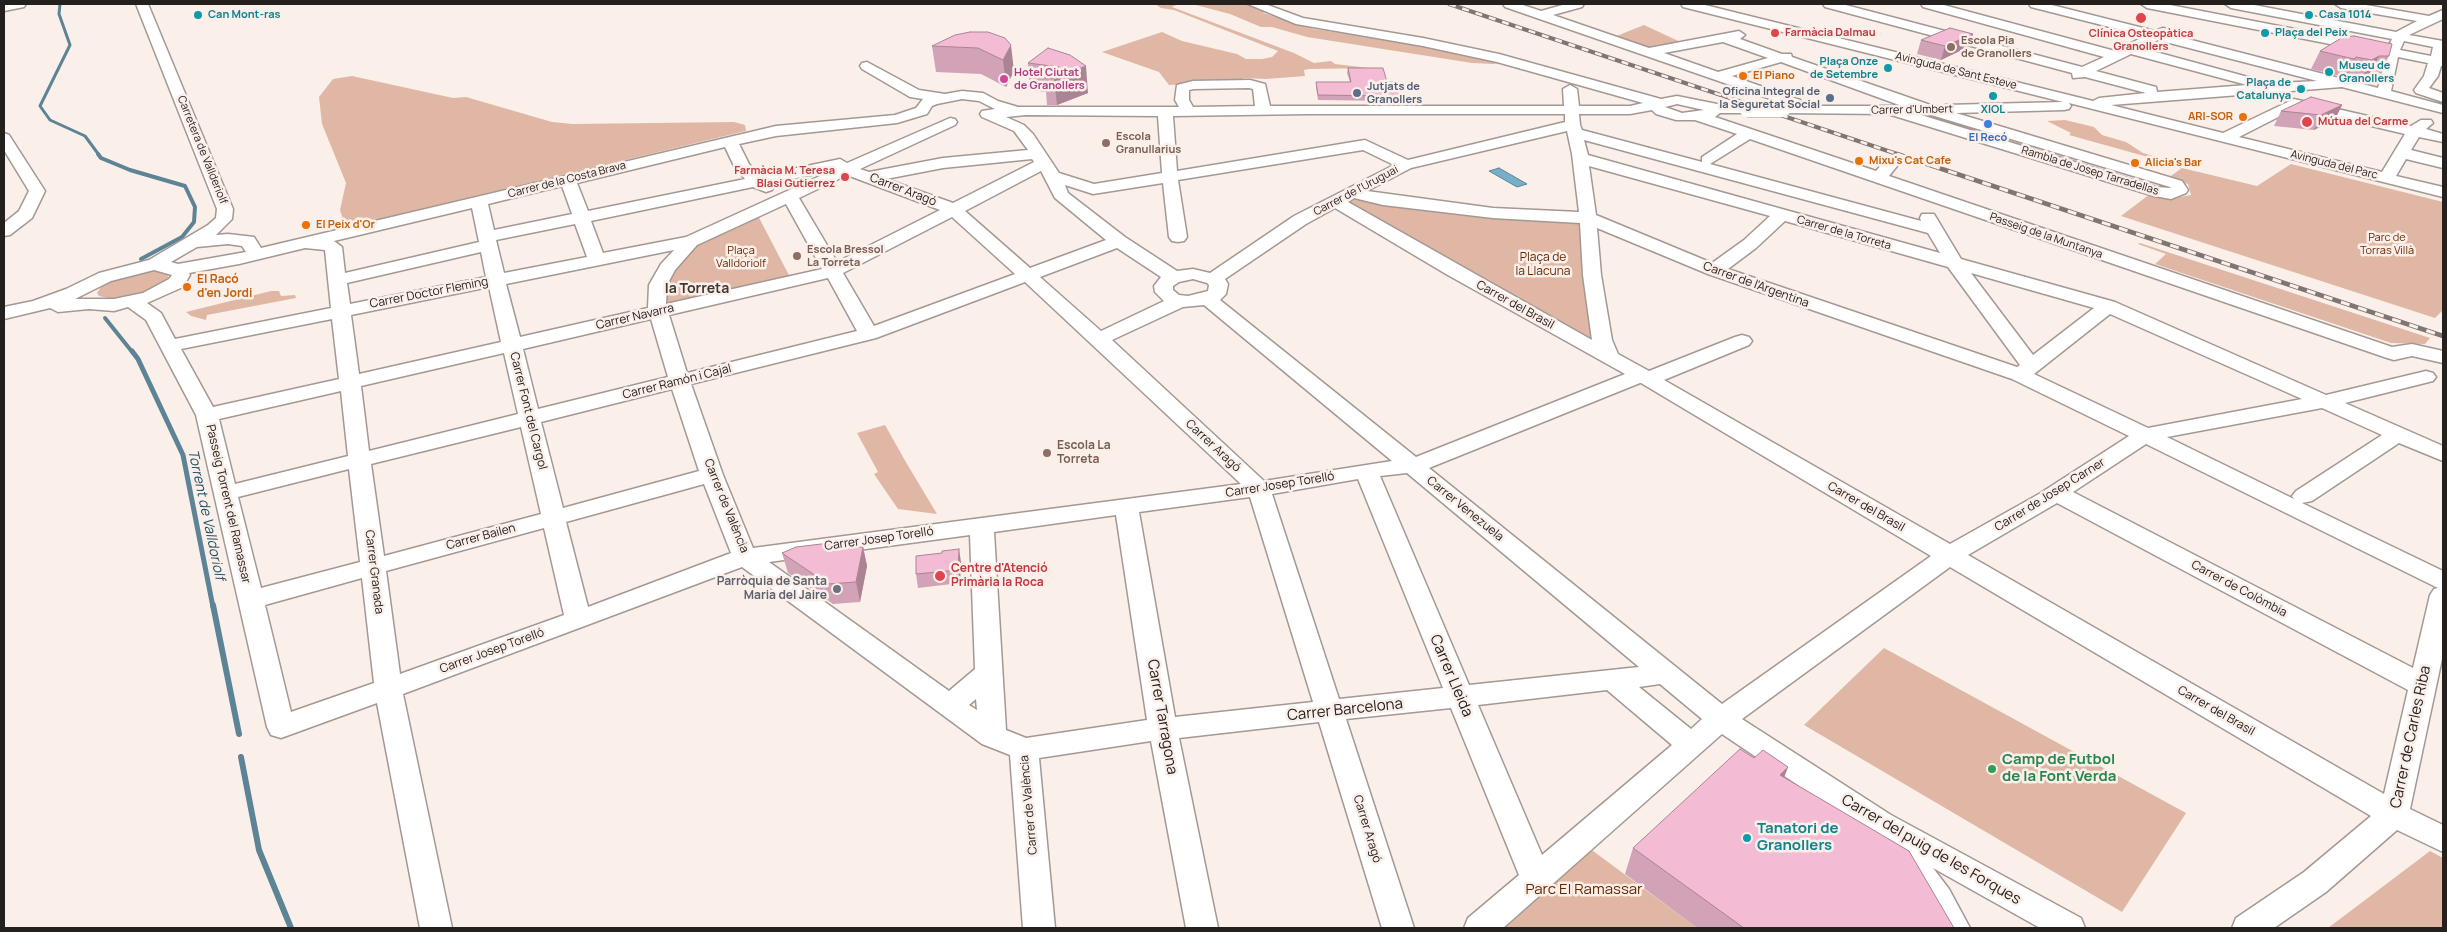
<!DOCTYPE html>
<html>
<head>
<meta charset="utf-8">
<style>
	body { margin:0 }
	#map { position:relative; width:2447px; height:932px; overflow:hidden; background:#fbefea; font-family:Manrope,sans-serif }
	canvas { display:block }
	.frame { position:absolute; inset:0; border:5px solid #24201e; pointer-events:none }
</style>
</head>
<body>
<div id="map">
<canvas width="2447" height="932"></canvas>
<div class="frame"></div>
</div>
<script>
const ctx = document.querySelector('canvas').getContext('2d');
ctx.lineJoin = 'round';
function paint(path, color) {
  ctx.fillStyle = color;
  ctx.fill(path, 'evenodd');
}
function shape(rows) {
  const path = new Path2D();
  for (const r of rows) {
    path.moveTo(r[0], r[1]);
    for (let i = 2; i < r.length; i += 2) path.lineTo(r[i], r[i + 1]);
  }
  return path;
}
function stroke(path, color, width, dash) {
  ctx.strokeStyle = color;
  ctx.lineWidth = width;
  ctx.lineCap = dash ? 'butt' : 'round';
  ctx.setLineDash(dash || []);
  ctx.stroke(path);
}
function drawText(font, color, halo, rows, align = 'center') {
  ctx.font = font + ' Manrope,sans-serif';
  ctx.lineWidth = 5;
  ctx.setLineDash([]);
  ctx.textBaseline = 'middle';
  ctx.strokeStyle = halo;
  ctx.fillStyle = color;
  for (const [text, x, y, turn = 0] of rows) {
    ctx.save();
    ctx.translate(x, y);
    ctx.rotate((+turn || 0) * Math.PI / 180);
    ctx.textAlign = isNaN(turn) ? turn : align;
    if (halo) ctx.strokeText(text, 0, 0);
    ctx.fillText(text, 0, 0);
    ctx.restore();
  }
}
const green = shape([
	[1155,4,1178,4,1172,7,1294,53,1314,63,1331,61,1335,64,1369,68,1309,69,1304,70,1305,76,1266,79,1243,78,1244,81,1188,81,1187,84,1169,85,1159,72,1102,52,1162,32,1182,41,1237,54,1246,59,1262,59,1272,57,1278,51,1174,10,1161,8],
	[1192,4,1246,4,1265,11,1263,13,1314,29,1428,46,1505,62,1493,64,1472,63,1307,37,1272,27,1261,27,1230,14],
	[1644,25,1687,45,1650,52,1609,39],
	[352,76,453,98,466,97,552,122,573,124,734,122,745,125,746,131,350,226,344,222,340,210,346,183,322,124,319,97,333,79],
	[2065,120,2094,127,2102,135,2126,142,2143,153,2167,160,2173,164,2069,135,2071,133,2047,121],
	[2291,164,2443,202,2443,310,2435,318,2121,216,2150,194,2170,199,2191,195,2188,184,2168,178,2182,168,2257,186],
	[1353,193,1588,218,1609,357,1336,202],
	[756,212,792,281,658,312,667,268,691,241],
	[2140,243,2430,338,2425,344,2391,343,2155,264,2166,254,2138,244],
	[155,270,163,271,168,274,168,278,164,283,146,293,113,299,99,296,97,293,103,284,110,280,133,272],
	[271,291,279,291,281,296,295,295,296,298,207,315,206,320,191,316,186,312],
	[885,425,907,464,937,514,898,509,874,474,878,472,857,433],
	[1884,648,2186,813,2122,912,1804,725],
	[1581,842,1697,928,1480,928],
	[2430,851,2443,858,2443,928,2328,928]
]);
const water = shape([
	[1499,168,1527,184,1517,187,1489,171,1499,168]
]);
const streamFar3 = shape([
	[60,4,59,14,70,45,40,106,50,120,85,136,99,155]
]);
const streamFar2 = shape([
	[98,154,101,158,130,170,185,186,195,207,194,222,182,237,141,259],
	[105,318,133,353]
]);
const streamFar1 = shape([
	[132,351,138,359,183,455,213,607]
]);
const stream = shape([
	[213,605,239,734],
	[241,757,259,850,291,928]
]);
const minor = shape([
	[4,4,26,4,24,7,4,11,4,4],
	[136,4,148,4,233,209,232,219,216,235,228,234,254,237,261,248,776,126,895,115,916,108,923,99,910,97,862,69,860,66,862,63,867,62,919,90,945,94,962,91,983,93,998,101,1018,107,1179,107,1175,100,1177,85,1193,81,1250,80,1265,84,1270,106,1564,106,1563,89,1570,85,1577,89,1579,106,1630,106,1643,103,1497,62,1423,46,1296,24,1248,4,1265,4,1303,18,1423,38,1499,54,1661,99,1677,96,1717,104,1752,107,1754,110,1752,113,1720,113,1715,117,1876,171,1887,158,1899,158,1901,161,1889,176,2392,347,2412,344,2443,351,2443,363,2412,356,2394,360,2387,358,1750,139,1710,164,1921,221,1920,218,1922,214,1934,214,1961,259,2115,302,2326,395,2426,371,2433,373,2436,377,2433,381,2345,403,2443,446,2443,461,2399,443,2312,501,2302,503,2443,571,2443,654,2410,809,2443,825,2443,852,2397,830,2326,892,2274,928,2232,928,2236,918,2304,872,2371,816,1950,567,1742,719,1891,815,2081,918,2085,928,2040,928,1933,868,1949,889,1970,928,1937,928,1927,909,1898,868,1903,859,1911,856,1869,833,1722,734,1503,928,1464,928,1468,918,1519,875,1451,708,1346,719,1414,928,1382,928,1319,722,1179,738,1218,928,1186,928,1151,741,1039,758,1055,928,1023,928,1010,755,982,744,742,567,403,694,452,928,420,928,377,703,281,738,271,735,267,727,196,415,146,320,128,307,114,311,89,309,58,312,50,308,4,319,4,307,33,301,66,289,99,273,149,260,208,225,216,218,217,209,136,4],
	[1249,88,1253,89,1255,106,1193,107,1189,100,1189,90,1194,89,1249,88],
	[962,99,979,101,995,109,982,111,980,114,982,117,1014,131,1028,150,943,158,869,172,860,169,955,125,957,122,955,119,950,118,847,163,840,159,759,176,749,164,739,144,776,136,897,123,927,114,932,106,937,104,962,99],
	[1677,104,1704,110,1682,113,1665,107,1677,104],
	[1652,110,1656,114,1676,120,1695,120,1737,134,1702,157,1702,162,1582,130,1580,125,1579,114,1630,114,1652,110],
	[1308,114,1565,114,1565,122,1408,160,1365,140,1177,171,1173,116,1308,114],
	[1026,115,1158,116,1162,173,1094,184,1059,173,1033,134,1024,125,1006,117,1026,115],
	[1567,131,1572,154,1579,212,1493,208,1367,191,1411,168,1567,131],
	[1584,140,1928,233,1940,253,1588,155,1584,140],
	[725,147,734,166,745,179,588,211,577,183,725,147],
	[1363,150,1394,165,1294,216,1210,273,1193,269,1177,271,1125,237,1068,193,1065,185,1093,194,1163,183,1169,237,1172,241,1178,242,1184,241,1187,237,1178,180,1363,150],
	[1032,159,1034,162,953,203,886,179,943,168,1032,159],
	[1589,166,1770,216,1744,240,1712,263,1596,215,1589,166],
	[831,171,686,237,603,253,591,221,753,187,766,192,772,190,774,187,771,183,831,171],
	[1041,171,1055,198,1106,240,1030,268,965,211,1041,171],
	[847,175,940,210,837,262,799,198,847,175],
	[562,186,572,214,494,230,488,204,562,186],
	[1354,198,1383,205,1493,218,1580,223,1583,275,1592,340,1348,202,1354,198],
	[786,204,822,269,666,304,667,285,675,270,697,245,786,204],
	[472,208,479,242,345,273,342,247,334,241,472,208],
	[1335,208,1446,274,1625,374,1416,457,1220,300,1226,294,1228,284,1225,279,1306,224,1335,208],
	[952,217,1015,274,874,326,843,273,952,217],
	[1785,221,1948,267,2020,365,2017,367,1728,269,1756,248,1785,221],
	[575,224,587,257,504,273,496,240,575,224],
	[1597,228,1708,274,2012,379,2129,436,2039,494,1950,544,1664,380,1749,345,1752,341,1749,337,1742,335,1735,337,1649,371,1618,354,1612,340,1601,275,1597,228],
	[228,244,242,246,246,252,178,264,171,262,197,247,228,244],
	[305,248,325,250,331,308,175,339,161,313,147,303,183,287,190,275,189,273,239,264,305,248],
	[1117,248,1161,277,1154,286,1155,292,1164,301,1101,331,1040,277,1117,248],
	[674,250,661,264,649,285,648,308,520,337,506,284,674,250],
	[481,252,486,277,350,304,347,283,481,252],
	[154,270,172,275,169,279,143,293,114,299,75,299,111,281,154,270],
	[1971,273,2094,308,2033,355,1971,273],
	[828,278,857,331,687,373,669,315,828,278],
	[1193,279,1207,283,1209,285,1208,291,1188,296,1179,295,1173,290,1173,286,1179,282,1193,279],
	[1025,282,1241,484,753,548,723,475,691,384,876,338,1025,282],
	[489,287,501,342,359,374,351,315,489,287],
	[1204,305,1392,461,1264,481,1112,340,1183,307,1204,305],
	[2110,314,2302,399,2148,428,2034,374,2110,314],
	[332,319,339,379,213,407,181,349,332,319],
	[651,319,668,377,538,409,523,349,651,319],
	[504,353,518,414,369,451,361,386,504,353],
	[1640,383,1641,383,1931,556,1722,704,1429,468,1640,383],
	[672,389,699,471,563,508,541,422,672,389],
	[341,391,348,456,235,484,219,419,341,391],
	[2322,408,2382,435,2296,491,2292,496,2294,499,2167,437,2322,408],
	[521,427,541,514,384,556,371,464,521,427],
	[2146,444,2438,588,2434,589,2430,595,2413,668,2073,492,2146,444],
	[349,469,360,562,261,588,238,497,349,469],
	[1407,473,1639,667,1469,685,1380,476,1407,473],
	[1358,479,1443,688,1339,699,1272,494,1358,479],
	[704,484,731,553,588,607,566,522,704,484],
	[1250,497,1313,702,1175,717,1139,512,1250,497],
	[2057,503,2408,690,2384,794,1968,555,2057,503],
	[1116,515,1147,720,1026,738,1006,730,994,532,1116,515],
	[544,528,564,615,400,674,386,571,544,528],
	[970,535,975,669,949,691,769,562,970,535],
	[362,578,374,683,291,712,265,605,362,578],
	[1660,684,1702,719,1691,729,1639,687,1660,684],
	[1607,690,1672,745,1542,855,1478,705,1607,690],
	[976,699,977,710,969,705,976,699],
	[1503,4,1520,4,1541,11,1566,4,1584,4,1582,7,1553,15,1649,48,1739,31,1745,35,1740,39,1782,54,1791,54,1792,57,1939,108,1946,105,2063,102,1683,7,1681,4,1701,4,2093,101,2099,98,2146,93,2085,77,2073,78,2072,73,1825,7,1823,4,1842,4,2082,67,2104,57,1923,7,1921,4,1940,4,2115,51,2145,36,2031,7,2029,4,2048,4,2155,31,2163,28,2168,29,2168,34,2378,88,2386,55,2147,8,2141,4,2165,4,2388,47,2392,39,2231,8,2225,4,2249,4,2396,32,2417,21,2341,8,2335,4,2360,4,2429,16,2443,10,2443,19,2409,35,2443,41,2443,66,2441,66,2438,76,2429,88,2443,93,2443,102,2416,93,2414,90,2424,76,2428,63,2398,57,2391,91,2443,105,2443,113,2342,87,2111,105,2223,133,2294,99,2411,126,2421,120,2431,120,2433,123,2426,129,2443,134,2443,142,2419,137,2411,150,2443,158,2443,168,2406,159,2396,176,2443,187,2443,197,2069,103,2071,106,2069,109,2064,110,1956,113,2182,181,2188,190,2186,193,2171,199,2154,196,1888,114,1778,113,1776,110,1778,107,1785,104,1505,7,1503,4],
	[2158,40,2317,81,2260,84,2259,80,2141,48,2158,40],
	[2404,41,2433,47,2431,56,2400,50,2404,41],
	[1723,42,1768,58,1718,72,1664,53,1723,42],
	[2131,54,2247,85,2157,92,2156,87,2096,71,2131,54],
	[1781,62,1902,106,1802,106,1800,100,1732,76,1781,62],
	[1908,108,2170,187,2171,188,2156,187,1908,111,1908,108],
	[2296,108,2405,134,2382,172,2239,137,2296,108],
	[4,133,9,135,45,191,32,218,10,235,4,236,4,223,19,211,29,191,4,150,4,133]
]);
const railFar1 = shape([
	[1449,4,1900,155]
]);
const rail = shape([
	[1897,154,2443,336]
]);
const minorBridge = shape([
	[1747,110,1783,110]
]);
const wall = shape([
	[988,32,1014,71,1006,87,981,74,936,72,932,46],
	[1973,34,1968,47,1941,60,1917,54,1921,40],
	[1048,48,1088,93,1057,105,1047,105,1046,92,1030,90,1028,63],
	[2320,51,2389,56,2379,74,2369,74,2362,78,2347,75,2344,77,2311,69],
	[1348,68,1387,82,1399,100,1391,101,1318,100,1316,87,1316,82,1350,82,1347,73],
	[2342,105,2335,119,2314,130,2274,126,2281,111],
	[838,542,840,548,863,547,867,566,860,602,833,604,788,573,782,553],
	[942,553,961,562,960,583,918,588,916,574],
	[1754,758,1788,767,1784,777,1954,928,1697,928,1625,874,1633,848]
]);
const shadedWall = shape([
	[1973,34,1968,47,1941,60,1945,46],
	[1011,45,1014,71,1006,87,1003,60],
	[2379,56,2369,74,2362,78,2372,60],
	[2356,57,2347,75,2344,77,2354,59],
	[1086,66,1088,93,1057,105,1054,78],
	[1399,95,1399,100,1391,101,1391,96],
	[2342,105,2335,119,2314,130,2321,115],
	[863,547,867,566,860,602,856,582],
	[959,549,961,562,960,583,958,570],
	[1788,767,1778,793,1780,775]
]);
const building = shape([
	[1950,28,1973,34,1945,46,1921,40,1950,28],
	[970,32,988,32,1005,38,1011,45,1003,60,978,48,932,46,955,35,970,32],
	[2354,36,2392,44,2389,56,2379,56,2372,60,2356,57,2354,59,2320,51,2343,37,2354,36],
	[1048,48,1070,55,1086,66,1054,78,1045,78,1059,67,1028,63,1048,48],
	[1348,68,1383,68,1387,82,1395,82,1399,95,1391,96,1318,95,1316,82,1351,82,1348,68],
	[2311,97,2342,105,2321,115,2281,111,2311,97],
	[838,542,838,548,863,547,856,582,828,584,782,553,796,547,838,542],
	[959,549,958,570,916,574,916,556,942,553,942,551,959,549],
	[1740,749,1754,758,1763,750,1788,767,1780,775,1909,851,1954,928,1744,928,1633,848,1740,749]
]);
const markers = [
	[198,15,5,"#0f9aa8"],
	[2309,15,5,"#0f9aa8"],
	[2141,18,6,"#e0444e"],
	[1775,33,5,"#e0444e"],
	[2265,33,5,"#0f9aa8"],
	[1951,47,5,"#8d6e63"],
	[1888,68,5,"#0f9aa8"],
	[2329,72,5,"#0f9aa8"],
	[1743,76,5,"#e8710a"],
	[1004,79,5,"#d1479c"],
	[2301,89,5,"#0f9aa8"],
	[1357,93,5,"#5c6f8a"],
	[1993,96,5,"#0f9aa8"],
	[1830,98,5,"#5c6f8a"],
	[2243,117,5,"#e8710a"],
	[2307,122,6,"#e0444e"],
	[1988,124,5,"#3f7fe0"],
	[1106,143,5,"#8d6e63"],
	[1859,161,5,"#e8710a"],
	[2135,163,5,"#e8710a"],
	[845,177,5,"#e0444e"],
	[306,225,5,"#e8710a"],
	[797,256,5,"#8d6e63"],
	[187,287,5,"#e8710a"],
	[1047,453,5,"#8d6e63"],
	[940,576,6,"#e0444e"],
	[837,589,5,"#6b7280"],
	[1992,769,5,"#2e9e5b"],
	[1747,838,5,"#0f9aa8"]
];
const farCulturenames = [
	["Can Mont-ras",208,15],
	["Casa 1014",2319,15],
	["Plaça del Peix",2275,33],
	["Plaça Onze",1878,62,"right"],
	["de Setembre",1878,75,"right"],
	["Museu de",2339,66],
	["Granollers",2339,79],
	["Plaça de",2291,83,"right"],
	["Catalunya",2291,96,"right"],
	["XIOL",1993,110,"center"]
];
const farHealthnames = [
	["Farmàcia Dalmau",1785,33],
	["Clínica Osteopàtica",2141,34,"center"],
	["Granollers",2141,47,"center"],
	["Mútua del Carme",2318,122],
	["Farmàcia M. Teresa",835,171,"right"],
	["Blasi Gutierrez",835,184,"right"]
];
const farEducationnames = [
	["Escola Pia",1961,41],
	["de Granollers",1961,54],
	["Escola",1116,137],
	["Granullarius",1116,150],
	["Escola Bressol",807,250],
	["La Torreta",807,263]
];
const farStreetnames = [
	["Avinguda de Sant Esteve",1956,71,14],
	["Carrer d'Umbert",1912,110,-1],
	["Carretera de Vallderiolf",202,150,68],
	["Avinguda del Parc",2334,165,14],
	["Rambla de Josep Tarradellas",2090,171,17],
	["Carrer de la Costa Brava",567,180,-14],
	["Carrer de l'Uruguai",1356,191,-28],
	["Carrer de la Torreta",1844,233,16],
	["Passeig de la Muntanya",2046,236,19]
];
const farHotelnames = [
	["Hotel Ciutat",1014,73],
	["de Granollers",1014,86]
];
const farFoodnames = [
	["El Piano",1753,76],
	["ARI-SOR",2233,117,"right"],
	["Mixu's Cat Cafe",1869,161],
	["Alicia's Bar",2145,163],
	["El Peix d'Or",316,225]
];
const farServicenames = [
	["Jutjats de",1367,87],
	["Granollers",1367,100],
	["Oficina Integral de",1820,92,"right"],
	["la Seguretat Social",1820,105,"right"]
];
const farShopnames = [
	["El Recó",1988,138]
];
const farParknames = [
	["Parc de",2387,238],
	["Torras Villà",2387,251],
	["Plaça",741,251],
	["Valldoriolf",741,264]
];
const streetNames = [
	["Carrer Aragó",903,190,21],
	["Carrer de l'Argentina",1756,285,20],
	["Carrer Doctor Fleming",429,293,-11],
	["Carrer del Brasil",1515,305,29],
	["Carrer Navarra",635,317,-13],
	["Carrer Ramón i Cajal",677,382,-14],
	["Carrer Font del Cargol",528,411,76],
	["Carrer Aragó",1213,446,43],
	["Carrer Josep Torelló",1280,485,-9],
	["Carrer de Josep Carner",2050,495,-32],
	["Passeig Torrent del Ramassar",228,504,77],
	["Carrer de València",726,506,68],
	["Carrer del Brasil",1866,507,30],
	["Carrer Venezuela",1465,509,39],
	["Carrer Bailen",481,537,-15],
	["Carrer Josep Torelló",879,539,-8],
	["Carrer Granada",374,572,83],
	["Carrer de Colòmbia",2239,589,28],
	["Carrer Josep Torelló",492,651,-20],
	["Carrer del Brasil",2216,711,30],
	["Carrer de València",1029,805,-95],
	["Carrer Aragó",1367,829,73]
];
const parkNames = [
	["Plaça de",1543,258],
	["la Llacuna",1543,272]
];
const foodNames = [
	["El Racó",197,280],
	["d'en Jordi",197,294]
];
const educationNames = [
	["Escola La",1057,446],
	["Torreta",1057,460]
];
const healthNames = [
	["Centre d'Atenció",951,569],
	["Primària la Roca",951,583]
];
const worshipNames = [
	["Parròquia de Santa",827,582],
	["Maria del Jaire",827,596]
];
const neighbourhoodNames = [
	["la Torreta",697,289]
];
const waterNames = [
	["Torrent de Valldoriolf",206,515,78]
];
const nearStreetnames = [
	["Carrer Lleida",1451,676,67],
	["Carrer Barcelona",1345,710,-6],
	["Carrer Tarragona",1162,717,80],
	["Carrer de Carles Riba",2411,737,-78],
	["Carrer del puig de les Forques",1931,850,30]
];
const nearLeisurenames = [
	["Camp de Futbol",2002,760],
	["de la Font Verda",2002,777]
];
const nearCulturenames = [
	["Tanatori de",1757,829],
	["Granollers",1757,846]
];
const nearParknames = [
	["Parc El Ramassar",1584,890]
];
paint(green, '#dfb7a4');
paint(water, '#75afca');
stroke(water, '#5d8496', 1);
stroke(streamFar3, '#5d8496', 3);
stroke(streamFar2, '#5d8496', 4);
stroke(streamFar1, '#5d8496', 5);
stroke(stream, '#5d8496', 6);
stroke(minor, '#a39893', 3);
paint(minor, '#fff');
stroke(railFar1, '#7d7673', 4);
stroke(rail, '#7d7673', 4.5);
stroke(railFar1, '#fbefea', 2.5, [7]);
stroke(rail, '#fbefea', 3, [9]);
stroke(minorBridge, '#a39893', 15, []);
stroke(minorBridge, '#fff', 14);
paint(wall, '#d2a2b6');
paint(shadedWall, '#ab8494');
paint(building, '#f4bcd4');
stroke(building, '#ab8494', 1);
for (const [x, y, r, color] of markers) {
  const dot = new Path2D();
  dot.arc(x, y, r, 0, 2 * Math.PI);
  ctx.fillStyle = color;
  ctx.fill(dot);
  stroke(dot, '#fbefea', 2);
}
drawText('bold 11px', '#0d838f', '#fbefea', farCulturenames, 'left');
drawText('bold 11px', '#be3a42', '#fbefea', farHealthnames, 'left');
drawText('bold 11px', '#785e54', '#fbefea', farEducationnames, 'left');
drawText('11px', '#24201e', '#fbefea', farStreetnames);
drawText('bold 11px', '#b23c85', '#fbefea', farHotelnames, 'left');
drawText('bold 11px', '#c56008', '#fbefea', farFoodnames, 'left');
drawText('bold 11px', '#4e5e75', '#fbefea', farServicenames, 'left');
drawText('bold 11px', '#366cbe', '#fbefea', farShopnames);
drawText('11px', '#682900', '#fbefea', farParknames);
drawText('12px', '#24201e', '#fbefea', streetNames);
drawText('12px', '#682900', '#fbefea', parkNames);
drawText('bold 12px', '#c56008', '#fbefea', foodNames, 'left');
drawText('bold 12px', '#785e54', '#fbefea', educationNames, 'left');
drawText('bold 12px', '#be3a42', '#fbefea', healthNames, 'left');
drawText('bold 12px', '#5b616d', '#fbefea', worshipNames, 'right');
drawText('bold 14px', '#403733', '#fbefea', neighbourhoodNames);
drawText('italic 14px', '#1e4e62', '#fbefea', waterNames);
drawText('15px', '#24201e', '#fbefea', nearStreetnames);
drawText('bold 15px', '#27864d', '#fbefea', nearLeisurenames, 'left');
drawText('bold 15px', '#0d838f', '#fbefea', nearCulturenames, 'left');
drawText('15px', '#682900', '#fbefea', nearParknames);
</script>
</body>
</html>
